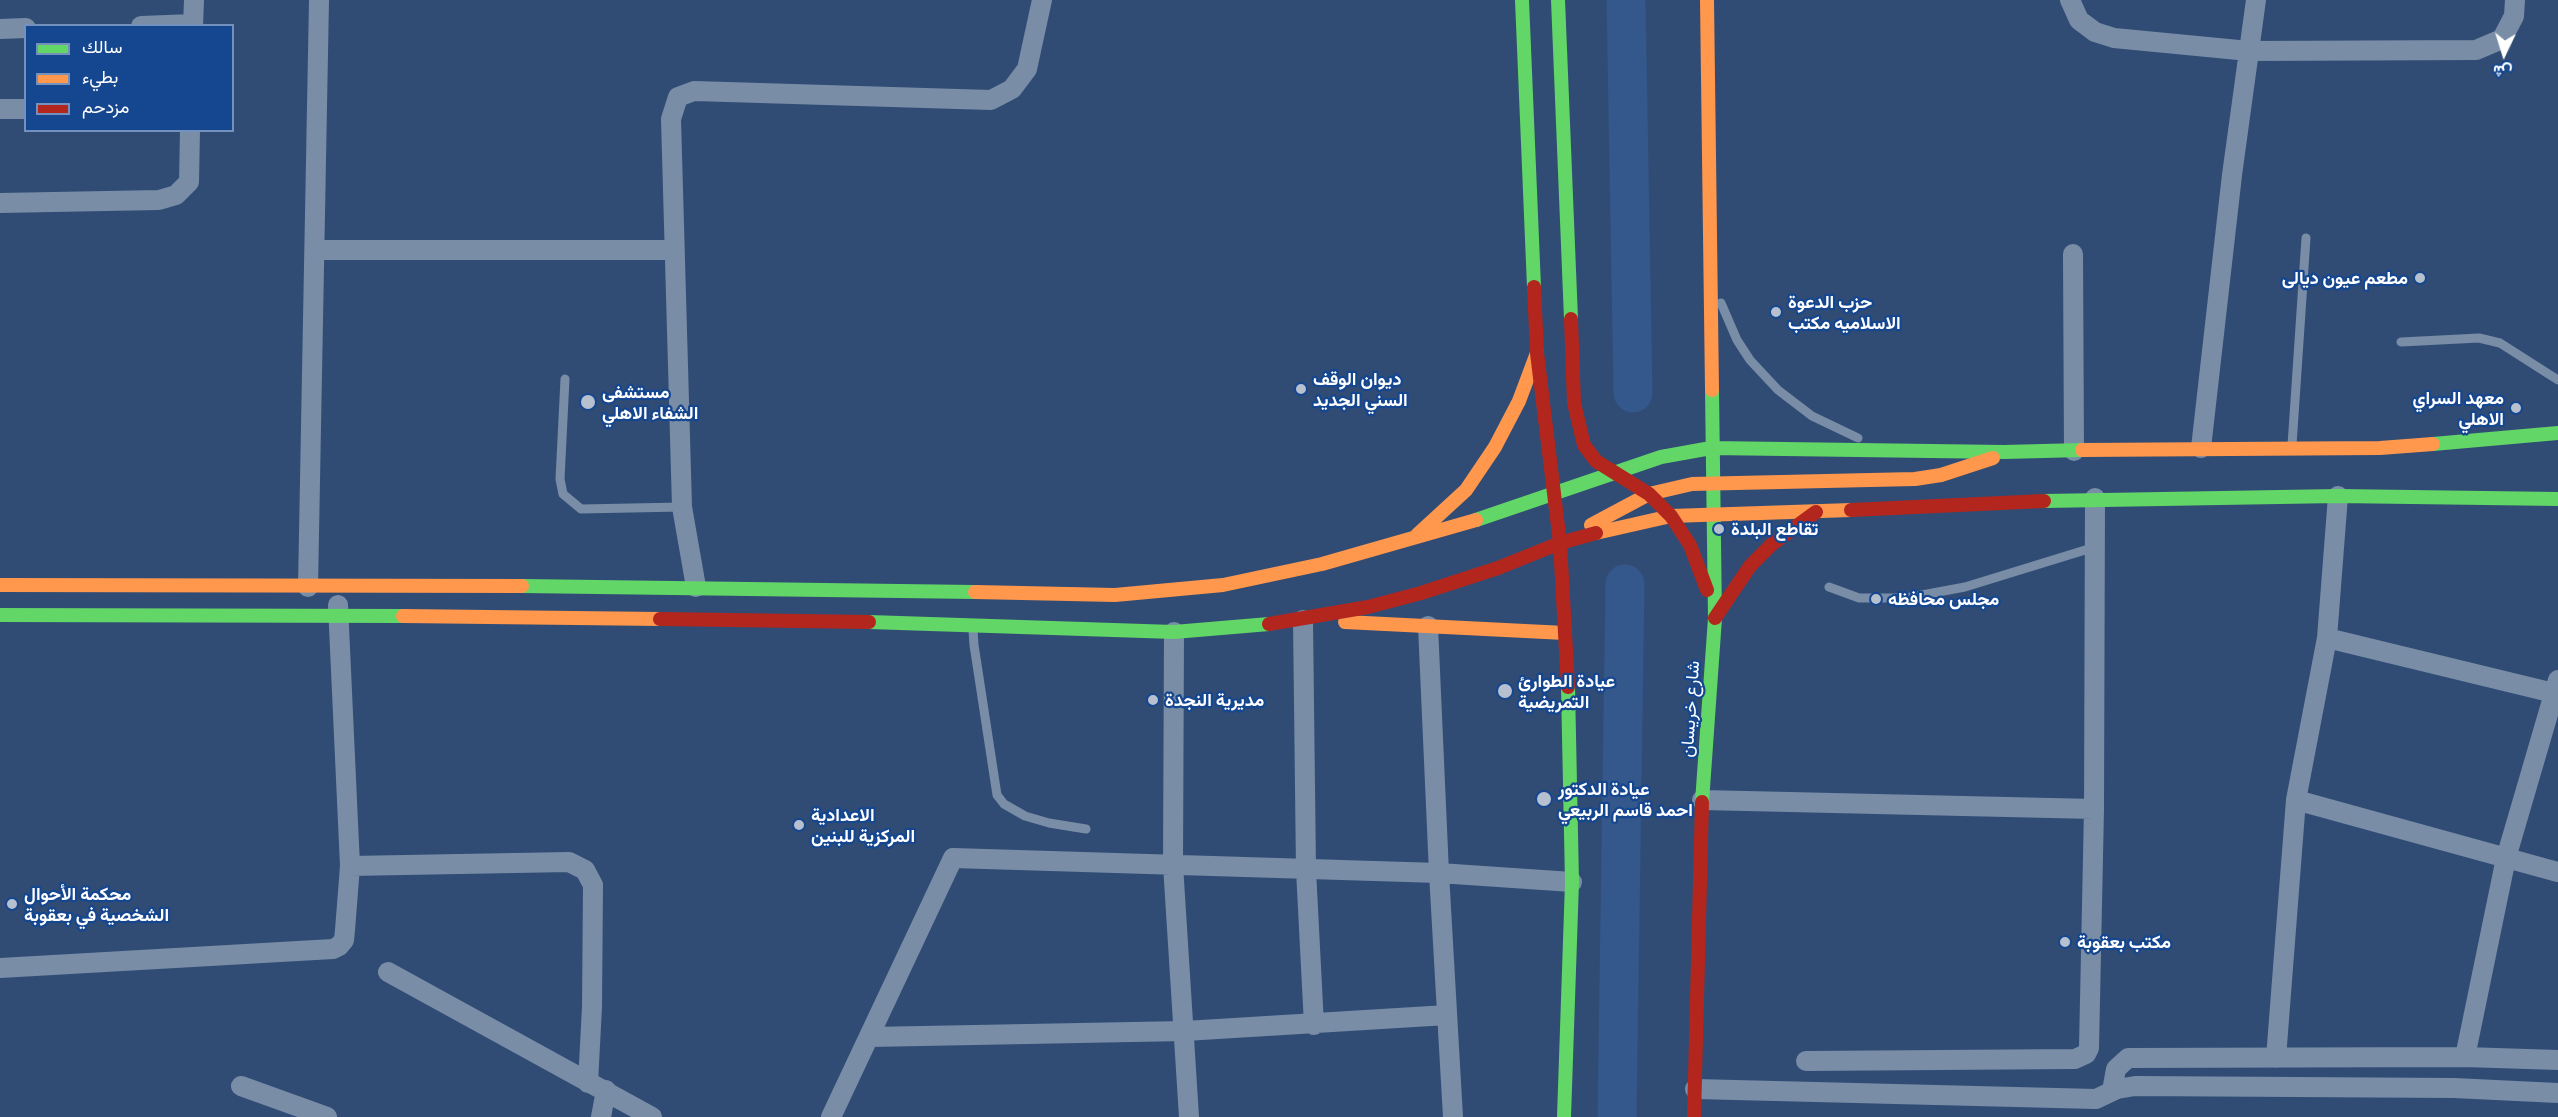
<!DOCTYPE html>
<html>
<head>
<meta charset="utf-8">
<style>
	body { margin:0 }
	#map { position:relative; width:2558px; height:1117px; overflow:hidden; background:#314c74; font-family:"Exo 2",Vazirmatn,sans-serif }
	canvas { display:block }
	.legend { position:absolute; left:24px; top:24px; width:210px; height:108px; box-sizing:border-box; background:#154790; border:2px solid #7391bc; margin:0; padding:8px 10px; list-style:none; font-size:18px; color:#fff }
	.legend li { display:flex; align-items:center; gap:12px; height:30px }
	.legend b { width:30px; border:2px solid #7391bc }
	.north { position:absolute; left:2474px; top:24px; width:60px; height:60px; -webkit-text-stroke:4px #154790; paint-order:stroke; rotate:184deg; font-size:16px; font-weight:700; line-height:24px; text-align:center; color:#fff }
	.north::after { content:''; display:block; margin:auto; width:21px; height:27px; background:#fff; clip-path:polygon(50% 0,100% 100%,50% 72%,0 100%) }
</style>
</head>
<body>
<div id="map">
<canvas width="2558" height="1117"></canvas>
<ul class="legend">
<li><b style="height:8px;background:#63d668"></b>سالك</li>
<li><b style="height:8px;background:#ff974d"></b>بطيء</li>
<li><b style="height:8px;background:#b3261e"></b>مزدحم</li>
</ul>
<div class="north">ش</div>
</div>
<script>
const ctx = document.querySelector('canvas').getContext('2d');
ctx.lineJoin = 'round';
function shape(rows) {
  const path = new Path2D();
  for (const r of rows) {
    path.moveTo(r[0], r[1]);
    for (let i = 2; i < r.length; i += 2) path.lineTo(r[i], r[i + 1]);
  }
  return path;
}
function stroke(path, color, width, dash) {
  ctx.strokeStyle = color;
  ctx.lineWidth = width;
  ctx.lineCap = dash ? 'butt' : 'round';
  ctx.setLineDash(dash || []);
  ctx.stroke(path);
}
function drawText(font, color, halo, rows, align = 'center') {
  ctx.font = font + ' "Exo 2",Vazirmatn,sans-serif';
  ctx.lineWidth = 4.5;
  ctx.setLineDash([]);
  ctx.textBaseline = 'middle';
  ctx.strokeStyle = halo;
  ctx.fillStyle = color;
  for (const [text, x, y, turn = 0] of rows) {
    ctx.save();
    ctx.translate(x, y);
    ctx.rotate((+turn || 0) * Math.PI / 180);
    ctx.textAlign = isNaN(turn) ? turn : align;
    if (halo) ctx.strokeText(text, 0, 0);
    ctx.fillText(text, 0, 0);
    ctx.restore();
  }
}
const river = shape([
	[1626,0,1633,393],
	[1617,1117,1625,584]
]);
const lane = shape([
	[1721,303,1737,340,1750,360,1778,390,1812,416,1858,438],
	[2401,342,2479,338,2500,343,2558,380],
	[565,379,560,479,563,494,581,509,682,507],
	[2292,445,2306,238],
	[1829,587,1859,598,1906,598,1965,587,2095,547],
	[973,630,974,645,997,795,1004,804,1025,816,1049,823,1086,829]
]);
const street = shape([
	[2070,0,2079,20,2095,32,2114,38,2249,51,2476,50,2502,39,2514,16,2515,0],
	[141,26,193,24],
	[193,26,194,0],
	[0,29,26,28],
	[0,109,26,109],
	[0,203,159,200,176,195,189,182,190,130],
	[315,250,674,250],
	[2073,254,2074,451],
	[2201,448,2232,175,2256,0],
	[308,587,319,0],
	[696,587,682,507,671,119,678,97,694,91,991,100,1012,89,1027,69,1042,0],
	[1303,620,1306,870,1314,1025],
	[1428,626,1439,873,1453,1117],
	[1174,632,1173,865,1189,1117],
	[2327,638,2558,694],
	[1702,800,2094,809],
	[2296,800,2558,872],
	[350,866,569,862,585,870,593,885,592,1007,588,1083],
	[0,968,333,949,339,946,344,940,345,930,350,866,338,605],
	[388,972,652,1117],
	[869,1037,1185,1031,1447,1015],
	[2465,1057,2506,858,2558,680],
	[2276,1058,2296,800,2327,638,2338,496],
	[1806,1061,2075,1059,2086,1054,2089,1048,2094,809,2095,498],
	[241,1086,327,1117],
	[1695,1089,2096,1099,2117,1089,2135,1086,2454,1088,2558,1093],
	[2112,1091,2116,1069,2128,1058,2465,1057,2558,1060],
	[601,1117,606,1090],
	[831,1117,953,858,1439,873,1572,882]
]);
const fast = shape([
	[1522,0,1534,287],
	[1558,0,1571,319],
	[2433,444,2558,433],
	[2044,501,2338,496,2558,499],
	[1476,520,1661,457,1711,448,2004,452,2082,450],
	[522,586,975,592],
	[0,615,403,616],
	[869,622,1174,632,1269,624],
	[1702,802,1715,618,1712,390],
	[1564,1117,1572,882,1568,687]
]);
const slow = shape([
	[1707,0,1712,390],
	[2082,450,2380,448,2433,444],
	[1591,525,1649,494,1692,484,1915,479,1941,475,1993,458],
	[1596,533,1671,516,1851,510],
	[1417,535,1466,490,1495,447,1519,401,1537,353],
	[0,585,522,586],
	[975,592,1115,595,1223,585,1322,564,1476,520],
	[403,616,660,619],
	[1345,622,1565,633]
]);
const jam = shape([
	[1534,287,1537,353,1560,543,1568,687],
	[1571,319,1574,403,1584,445,1596,461,1649,494,1671,516,1690,545,1707,590],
	[1851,510,2044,501],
	[1715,618,1750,566,1772,544,1816,512],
	[660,619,869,622],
	[1269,624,1368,607,1421,593,1498,568,1560,543,1596,533],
	[1694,1117,1702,802]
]);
const markers = [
	[2420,278,6,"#b7c0ce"],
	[1776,312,6,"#b7c0ce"],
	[1301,389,6,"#b7c0ce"],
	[588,402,8,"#b7c0ce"],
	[2516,408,6,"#b7c0ce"],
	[1719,529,6,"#b7c0ce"],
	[1876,599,6,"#b7c0ce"],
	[1505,691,8,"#b7c0ce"],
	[1153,700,6,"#b7c0ce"],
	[1544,799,8,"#b7c0ce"],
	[799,825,6,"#b7c0ce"],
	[12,904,6,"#b7c0ce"],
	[2065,942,6,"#b7c0ce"]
];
const poiNames = [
	["مطعم عيون ديالى",2408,278,"right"],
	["حزب الدعوة",1788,302],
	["الاسلاميه مكتب",1788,323],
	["ديوان الوقف",1313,379],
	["السني الجديد",1313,400],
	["مستشفى",602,392],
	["الشفاء الاهلي",602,413],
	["معهد السراي",2504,398,"right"],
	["الاهلي",2504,419,"right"],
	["تقاطع البلدة",1731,529],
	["مجلس محافظه",1888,599],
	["عيادة الطوارئ",1518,681],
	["التمريضية",1518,702],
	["مديرية النجدة",1165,700],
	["عيادة الدكتور",1558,789],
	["احمد قاسم الربيعي",1558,810],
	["الاعدادية",811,815],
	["المركزية للبنين",811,836],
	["محكمة الأحوال",24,894],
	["الشخصية في بعقوبة",24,915],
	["مكتب بعقوبة",2077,942]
];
const streetNames = [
	["شارع خريسان",1690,709,-86]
];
stroke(river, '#34578c', 39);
stroke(lane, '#798da7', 9);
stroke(street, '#798da7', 20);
stroke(fast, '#63d668', 14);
stroke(slow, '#ff974d', 14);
stroke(jam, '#b3261e', 14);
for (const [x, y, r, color] of markers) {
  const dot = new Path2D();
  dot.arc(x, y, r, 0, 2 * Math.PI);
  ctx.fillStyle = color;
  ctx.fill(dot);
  stroke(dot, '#154790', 2);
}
drawText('bold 18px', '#fff', '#154790', poiNames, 'left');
drawText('18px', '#fff', '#154790', streetNames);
</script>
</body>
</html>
